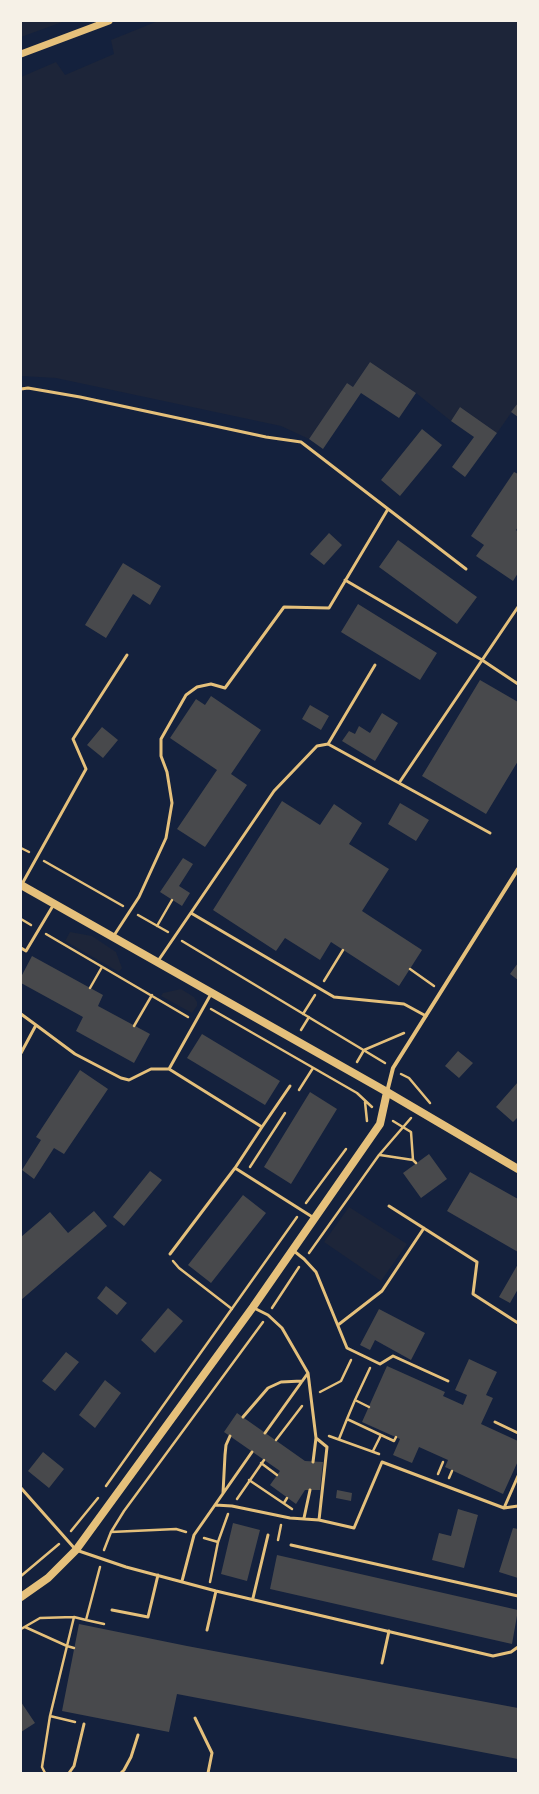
<!DOCTYPE html>
<html>
<head>
<meta charset="utf-8">
<style>
	body { margin:0 }
	#map { position:relative; width:539px; height:1794px; overflow:hidden; background:#14213d; font-family:"IBM Plex Sans",sans-serif }
	canvas { display:block }
	.frame { position:absolute; inset:0; border:22px solid #f6f1e7; pointer-events:none }
</style>
</head>
<body>
<div id="map">
<canvas width="539" height="1794"></canvas>
<div class="frame"></div>
</div>
<script>
const ctx = document.querySelector('canvas').getContext('2d');
ctx.lineJoin = 'round';
function paint(path, color) {
  ctx.fillStyle = color;
  ctx.fill(path, 'evenodd');
}
function shape(rows) {
  const path = new Path2D();
  for (const r of rows) {
    path.moveTo(r[0], r[1]);
    for (let i = 2; i < r.length; i += 2) path.lineTo(r[i], r[i + 1]);
  }
  return path;
}
function stroke(path, color, width, dash) {
  ctx.strokeStyle = color;
  ctx.lineWidth = width;
  ctx.lineCap = dash ? 'butt' : 'round';
  ctx.setLineDash(dash || []);
  ctx.stroke(path);
}
const green = shape([
	[21,21,65,21,21,37],
	[158,21,518,21,518,403,497,433,460,407,451,421,416,393,370,362,353,387,347,383,309,439,281,426,56,378,21,376,21,77,56,62,65,75,114,54,111,40],
	[70,932,92,936,116,952,122,968,119,972,65,941],
	[181,989,194,997,197,1002,197,1006,192,1013,161,996,163,993],
	[349,1207,407,1244,381,1281,324,1242]
]);
const building = shape([
	[370,362,416,393,399,418,361,393,323,449,309,439,347,383,353,387],
	[518,403,518,417,511,412],
	[460,407,497,433,465,477,452,467,474,437,451,421],
	[422,429,442,445,400,496,381,480],
	[514,472,518,474,518,527,516,530,518,532,518,573,513,581,476,556,484,545,471,536],
	[329,533,342,545,324,565,310,554],
	[398,540,477,597,457,624,379,567],
	[123,563,161,586,150,605,133,594,106,638,85,625],
	[358,604,437,653,420,680,341,632],
	[480,680,518,702,518,761,486,814,422,776],
	[211,696,261,730,231,774,247,785,205,847,177,829,217,770,170,738,196,699,205,705],
	[310,705,329,716,321,730,302,719],
	[382,713,398,723,375,761,342,741,349,731,355,734,359,726,370,733],
	[102,727,118,740,103,758,87,745],
	[282,801,320,825,334,804,362,823,349,844,389,869,362,911,422,950,399,986,331,942,320,960,285,938,276,951,213,910],
	[400,803,429,820,416,841,388,824],
	[183,858,193,864,179,886,190,893,182,906,160,892],
	[32,956,103,995,98,1006,150,1034,134,1063,76,1031,83,1017,21,983,21,977],
	[518,963,518,980,510,974],
	[202,1034,280,1081,265,1105,187,1058],
	[458,1051,473,1063,459,1078,445,1066],
	[80,1070,108,1089,64,1154,54,1148,34,1179,22,1170,41,1140,36,1137],
	[518,1082,518,1117,513,1122,496,1107],
	[310,1092,337,1109,291,1184,264,1167],
	[429,1154,447,1179,421,1198,403,1173],
	[150,1171,162,1180,124,1226,113,1217],
	[470,1172,518,1199,518,1252,447,1211],
	[243,1195,266,1213,211,1283,188,1265],
	[94,1211,107,1226,21,1300,21,1237,50,1212,68,1233],
	[518,1264,518,1289,510,1303,499,1297],
	[106,1286,127,1303,117,1315,97,1298],
	[168,1308,183,1321,155,1353,141,1340],
	[379,1309,425,1333,411,1360,375,1340,370,1350,360,1345],
	[66,1352,79,1362,55,1391,42,1381],
	[469,1359,497,1372,486,1395,493,1398,481,1424,518,1441,518,1461,503,1494,445,1467,448,1460,419,1447,412,1463,393,1455,400,1439,362,1422,387,1366,445,1392,443,1396,463,1405,467,1395,455,1390],
	[105,1380,121,1393,95,1428,79,1415],
	[237,1413,305,1461,323,1462,320,1490,305,1490,296,1504,270,1485,280,1471,224,1432],
	[43,1452,64,1469,49,1488,28,1471],
	[337,1490,352,1493,351,1501,336,1498],
	[458,1509,478,1515,464,1568,432,1560,439,1533,451,1536],
	[233,1523,260,1530,247,1581,221,1574],
	[513,1528,518,1529,518,1578,499,1572],
	[277,1555,518,1610,512,1644,270,1589],
	[79,1624,187,1646,518,1708,518,1759,177,1694,169,1732,62,1711],
	[21,1702,35,1723,21,1732]
]);
const path = shape([
	[21,848,29,852],
	[44,861,123,906],
	[138,915,168,932],
	[21,919,31,925],
	[157,926,172,900],
	[46,934,188,1017],
	[182,941,385,1063],
	[410,969,434,986],
	[324,981,343,950],
	[90,988,102,967],
	[211,1009,357,1093,372,1107],
	[303,1014,315,995],
	[134,1026,152,995],
	[301,1030,309,1017],
	[357,1062,364,1050,404,1033],
	[401,1074,409,1078,430,1103],
	[299,1090,313,1068],
	[365,1102,367,1121],
	[393,1121,411,1132,413,1160,416,1163],
	[380,1155,413,1160],
	[250,1167,285,1113],
	[306,1203,346,1149],
	[309,1253,379,1155,411,1118],
	[173,1261,179,1268,232,1309],
	[272,1308,299,1267],
	[320,1392,341,1381,351,1360],
	[355,1400,347,1419,381,1435,373,1451],
	[369,1407,355,1400,370,1368],
	[381,1435,394,1441,396,1437],
	[329,1436,379,1454],
	[339,1439,347,1419],
	[276,1440,302,1406],
	[261,1463,277,1475],
	[438,1474,443,1462],
	[449,1478,452,1471],
	[249,1480,292,1509],
	[106,1486,297,1217],
	[237,1499,264,1460],
	[284,1503,287,1498],
	[71,1531,98,1498],
	[111,1532,176,1529,186,1532],
	[204,1538,218,1542,228,1514],
	[278,1540,281,1525],
	[104,1550,111,1532,124,1511,263,1322],
	[21,1576,59,1544],
	[210,1582,218,1542],
	[74,1617,50,1716,75,1722],
	[86,1620,104,1624],
	[25,1627,67,1646,74,1648],
	[21,1629,40,1618,74,1617,86,1620,100,1567],
	[45,1773,42,1767,50,1716]
]);
const service = shape([
	[21,389,28,388,80,397,266,437,301,442,466,569],
	[345,580,482,660,518,684],
	[328,744,375,665],
	[399,783,518,607],
	[22,884,86,769,73,739,127,655],
	[191,913,334,997,404,1004,426,1016],
	[113,937,139,897,166,838,172,803,167,772,161,756,161,739,186,695,197,687,211,684,225,688,284,607,329,608,388,509],
	[21,948,26,951,54,904],
	[158,961,274,791,317,746,328,744,490,833],
	[211,994,169,1069,262,1127,235,1168,314,1218],
	[21,1014,36,1025,21,1053],
	[36,1025,75,1054,121,1078,129,1080,151,1069,169,1069],
	[262,1127,290,1086],
	[389,1206,477,1262,473,1294,518,1323],
	[294,1251,304,1259,316,1272,347,1348,380,1364,393,1356,448,1381],
	[170,1254,235,1168],
	[254,1308,268,1315,282,1328,308,1373,265,1433],
	[338,1325,382,1291,424,1228],
	[243,1417,268,1388,281,1382,302,1381],
	[495,1422,518,1433],
	[313,1462,316,1438],
	[21,1488,76,1550,126,1567,216,1591,493,1656,511,1652,518,1647],
	[223,1493,225,1455,226,1445,230,1436],
	[215,1505,232,1506,290,1518,319,1520,327,1447,316,1438,308,1373],
	[504,1508,518,1476],
	[304,1518,310,1490],
	[319,1520,354,1528,382,1462,504,1508,518,1506],
	[291,1545,518,1596],
	[182,1581,194,1535,252,1452],
	[253,1598,268,1535],
	[112,1610,148,1617,158,1575],
	[207,1630,216,1591],
	[382,1663,389,1631],
	[195,1718,212,1753,208,1773],
	[69,1773,74,1766,84,1724],
	[121,1773,124,1770,131,1757,138,1735]
]);
const minor = shape([
	[387,1092,393,1068,518,869]
]);
const tertiary = shape([
	[21,54,109,21]
]);
const secondary = shape([
	[21,885,387,1092,518,1169],
	[21,1597,48,1578,76,1550,253,1307,380,1124,387,1092]
]);
paint(green, '#1d2539');
paint(building, '#48494c');
stroke(path, '#e5c07b', 2.5);
stroke(service, '#e5c07b', 3);
stroke(minor, '#e5c07b', 4);
stroke(tertiary, '#e5c07b', 7);
stroke(secondary, '#e5c07b', 8);
</script>
</body>
</html>
